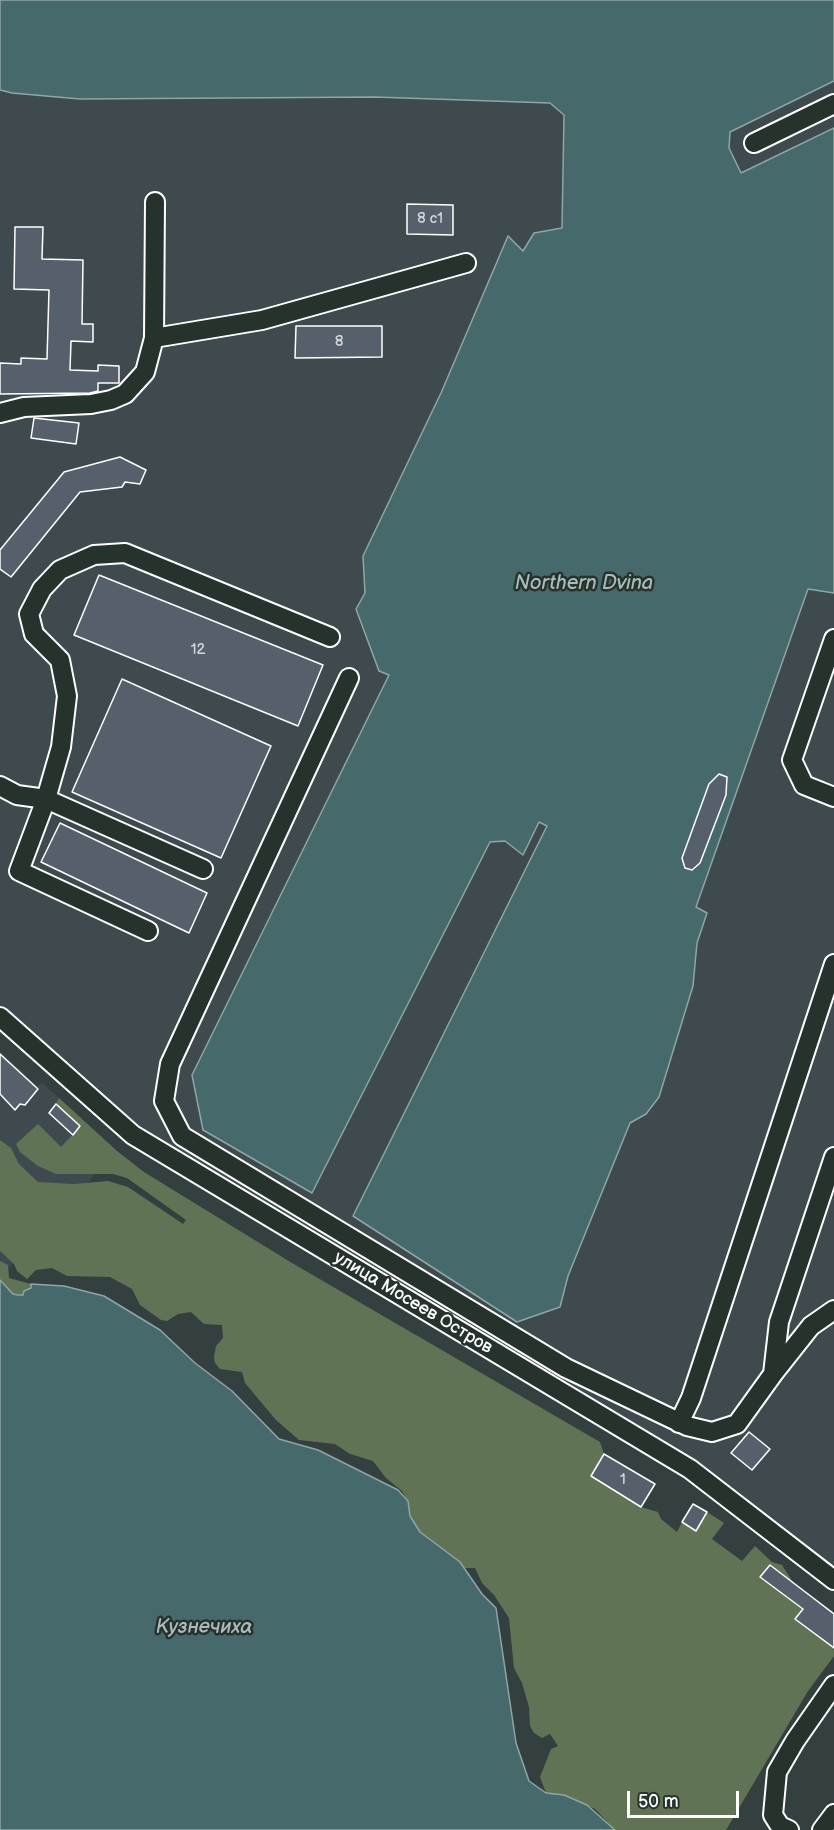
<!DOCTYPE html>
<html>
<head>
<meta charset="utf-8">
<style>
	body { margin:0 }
	#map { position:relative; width:834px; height:1830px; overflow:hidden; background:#344040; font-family:"Balsamiq Sans",sans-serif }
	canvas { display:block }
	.scale { position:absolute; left:627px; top:1791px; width:112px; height:27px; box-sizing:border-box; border:3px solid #fff; border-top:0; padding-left:8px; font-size:18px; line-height:21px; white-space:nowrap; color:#fff; -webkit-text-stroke:4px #26332d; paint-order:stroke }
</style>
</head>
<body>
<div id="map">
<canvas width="834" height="1830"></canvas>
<div class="scale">50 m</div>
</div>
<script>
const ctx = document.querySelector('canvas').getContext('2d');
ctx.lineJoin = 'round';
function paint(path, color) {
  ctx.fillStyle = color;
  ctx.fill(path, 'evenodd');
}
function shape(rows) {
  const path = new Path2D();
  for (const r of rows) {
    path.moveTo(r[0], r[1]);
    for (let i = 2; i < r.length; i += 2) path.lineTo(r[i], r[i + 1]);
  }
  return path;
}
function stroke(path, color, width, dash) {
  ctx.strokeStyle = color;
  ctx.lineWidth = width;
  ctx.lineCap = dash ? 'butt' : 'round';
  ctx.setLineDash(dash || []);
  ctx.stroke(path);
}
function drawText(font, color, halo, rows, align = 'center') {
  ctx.font = font + ' "Balsamiq Sans",sans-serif';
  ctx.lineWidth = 5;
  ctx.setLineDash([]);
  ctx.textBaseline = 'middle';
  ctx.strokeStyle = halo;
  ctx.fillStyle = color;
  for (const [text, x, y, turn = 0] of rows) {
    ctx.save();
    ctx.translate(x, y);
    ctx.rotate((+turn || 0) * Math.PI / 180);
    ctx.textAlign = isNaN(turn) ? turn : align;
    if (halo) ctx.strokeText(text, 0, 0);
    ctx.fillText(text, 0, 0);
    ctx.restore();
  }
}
const built = shape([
	[834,81,834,128,741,173,729,148,730,132],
	[0,90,80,99,375,97,550,103,564,115,562,228,534,233,523,252,508,237,441,393,363,556,365,593,389,675,192,1075,313,1193,490,842,505,841,516,847,539,822,547,826,353,1216,560,1307,568,1276,630,1123,646,1114,659,1097,693,986,697,943,707,913,696,907,809,589,834,593,834,1567,699,1464,484,1342,165,1144,77,1080,0,1009],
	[0,1051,37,1086,42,1083,117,1151,0,1277]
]);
const green = shape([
	[59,1098,117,1151,144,1172,292,1263,600,1442,604,1454,591,1476,641,1507,658,1512,661,1519,677,1532,682,1522,696,1531,707,1512,724,1523,712,1539,742,1561,755,1546,772,1562,782,1565,794,1584,770,1565,761,1577,803,1609,796,1619,834,1648,834,1656,808,1691,726,1830,615,1830,595,1809,564,1795,546,1793,540,1777,551,1749,558,1746,550,1734,542,1738,534,1733,530,1726,529,1707,522,1683,514,1668,509,1618,494,1595,482,1583,475,1568,465,1568,420,1532,410,1516,408,1501,402,1491,386,1478,373,1461,350,1454,335,1444,299,1440,276,1420,245,1383,242,1372,220,1369,215,1363,214,1357,216,1346,223,1338,222,1325,204,1324,191,1312,178,1314,167,1321,161,1320,140,1305,132,1289,110,1277,67,1276,52,1268,36,1270,27,1279,17,1271,14,1264,0,1251,0,1140,11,1148,19,1164,38,1182,74,1184,108,1181,128,1187,183,1224,186,1220,127,1178,113,1174,56,1174,38,1166,20,1152,16,1144,38,1124,61,1147,80,1127,56,1104],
	[0,1261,8,1265,9,1278,31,1284,31,1288,24,1291,23,1295,13,1294,0,1280]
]);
const water = shape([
	[0,0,834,0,834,81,730,132,729,148,741,173,834,128,834,593,808,589,696,907,707,913,697,943,693,986,659,1097,646,1114,630,1123,568,1276,560,1307,517,1322,353,1216,547,826,539,822,523,855,505,841,490,842,312,1193,203,1130,192,1075,389,675,379,671,356,609,365,593,363,556,441,393,508,236,523,251,534,233,562,228,564,115,550,103,375,97,80,99,12,93,0,90,0,0],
	[0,1280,13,1294,18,1295,23,1295,24,1291,31,1288,31,1284,64,1286,104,1296,160,1330,195,1363,232,1391,279,1439,318,1450,398,1490,408,1501,410,1516,420,1532,460,1562,482,1594,496,1608,516,1743,529,1781,546,1793,564,1795,587,1805,615,1830,0,1830,0,1280]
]);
const building = shape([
	[407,204,453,205,453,235,407,234,407,204],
	[15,227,43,227,42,259,83,260,82,324,93,324,93,342,71,341,70,370,98,371,98,365,119,366,119,383,98,383,98,391,90,393,0,394,0,363,21,364,21,358,47,359,49,290,14,289,15,227],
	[296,326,382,326,382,357,295,358,296,326],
	[34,418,79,423,76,444,31,438,34,418],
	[120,457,146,470,140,484,125,482,122,487,80,492,11,577,0,569,0,550,64,472,120,457],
	[99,575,323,665,298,726,74,635,99,575],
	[122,679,271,746,221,858,72,792,122,679],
	[719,774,727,777,726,795,700,863,692,870,685,868,682,858,709,784,719,774],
	[60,823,207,893,189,933,41,862,60,823],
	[0,1054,38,1089,25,1105,20,1104,15,1110,0,1094,0,1054],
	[56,1104,80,1126,73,1135,49,1113,56,1104],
	[749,1432,770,1449,752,1470,731,1453,749,1432],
	[604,1454,655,1484,641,1507,591,1476,604,1454],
	[693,1504,707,1512,696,1531,682,1522,693,1504],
	[770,1565,834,1614,834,1648,795,1619,803,1609,760,1577,770,1565]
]);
const minor = shape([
	[754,143,834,104],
	[154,338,262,320,466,263],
	[0,413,24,407,91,404,111,400,125,394,145,372,154,338,155,202],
	[834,639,792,760,804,785,834,797],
	[349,678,170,1064,164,1101,182,1136,566,1368,687,1426,712,1432,737,1424,773,1374,779,1322,834,1157],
	[0,786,17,795,46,799,61,747,67,696,60,660,34,634,29,614,42,589,60,570,94,555,125,553,330,637],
	[148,931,19,871,46,799,203,869],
	[0,1017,133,1135,690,1469,834,1580],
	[773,1374,811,1326,834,1310],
	[679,1423,691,1398,834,964],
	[789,1830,780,1826,773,1815,777,1772,795,1741,834,1685],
	[822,1830,834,1814]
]);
const numberNames = [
	["8 с1",430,219],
	["8",339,342],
	["12",198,650],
	["1",623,1480]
];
const streetNames = [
	["улица Мосеев Остров",413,1303,31]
];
const waterNames = [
	["Northern Dvina",584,584],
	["Кузнечиха",204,1628]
];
paint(built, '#3e4a4e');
paint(green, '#617355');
paint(water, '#466a6b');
stroke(water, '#90a6a6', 1.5);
paint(building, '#56606d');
stroke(building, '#fff', 1.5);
stroke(minor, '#fff', 22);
stroke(minor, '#26332d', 18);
drawText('15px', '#d5d7da', null, numberNames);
drawText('18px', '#fff', '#26332d', streetNames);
drawText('italic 20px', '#acbcbc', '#26332d', waterNames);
</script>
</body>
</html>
